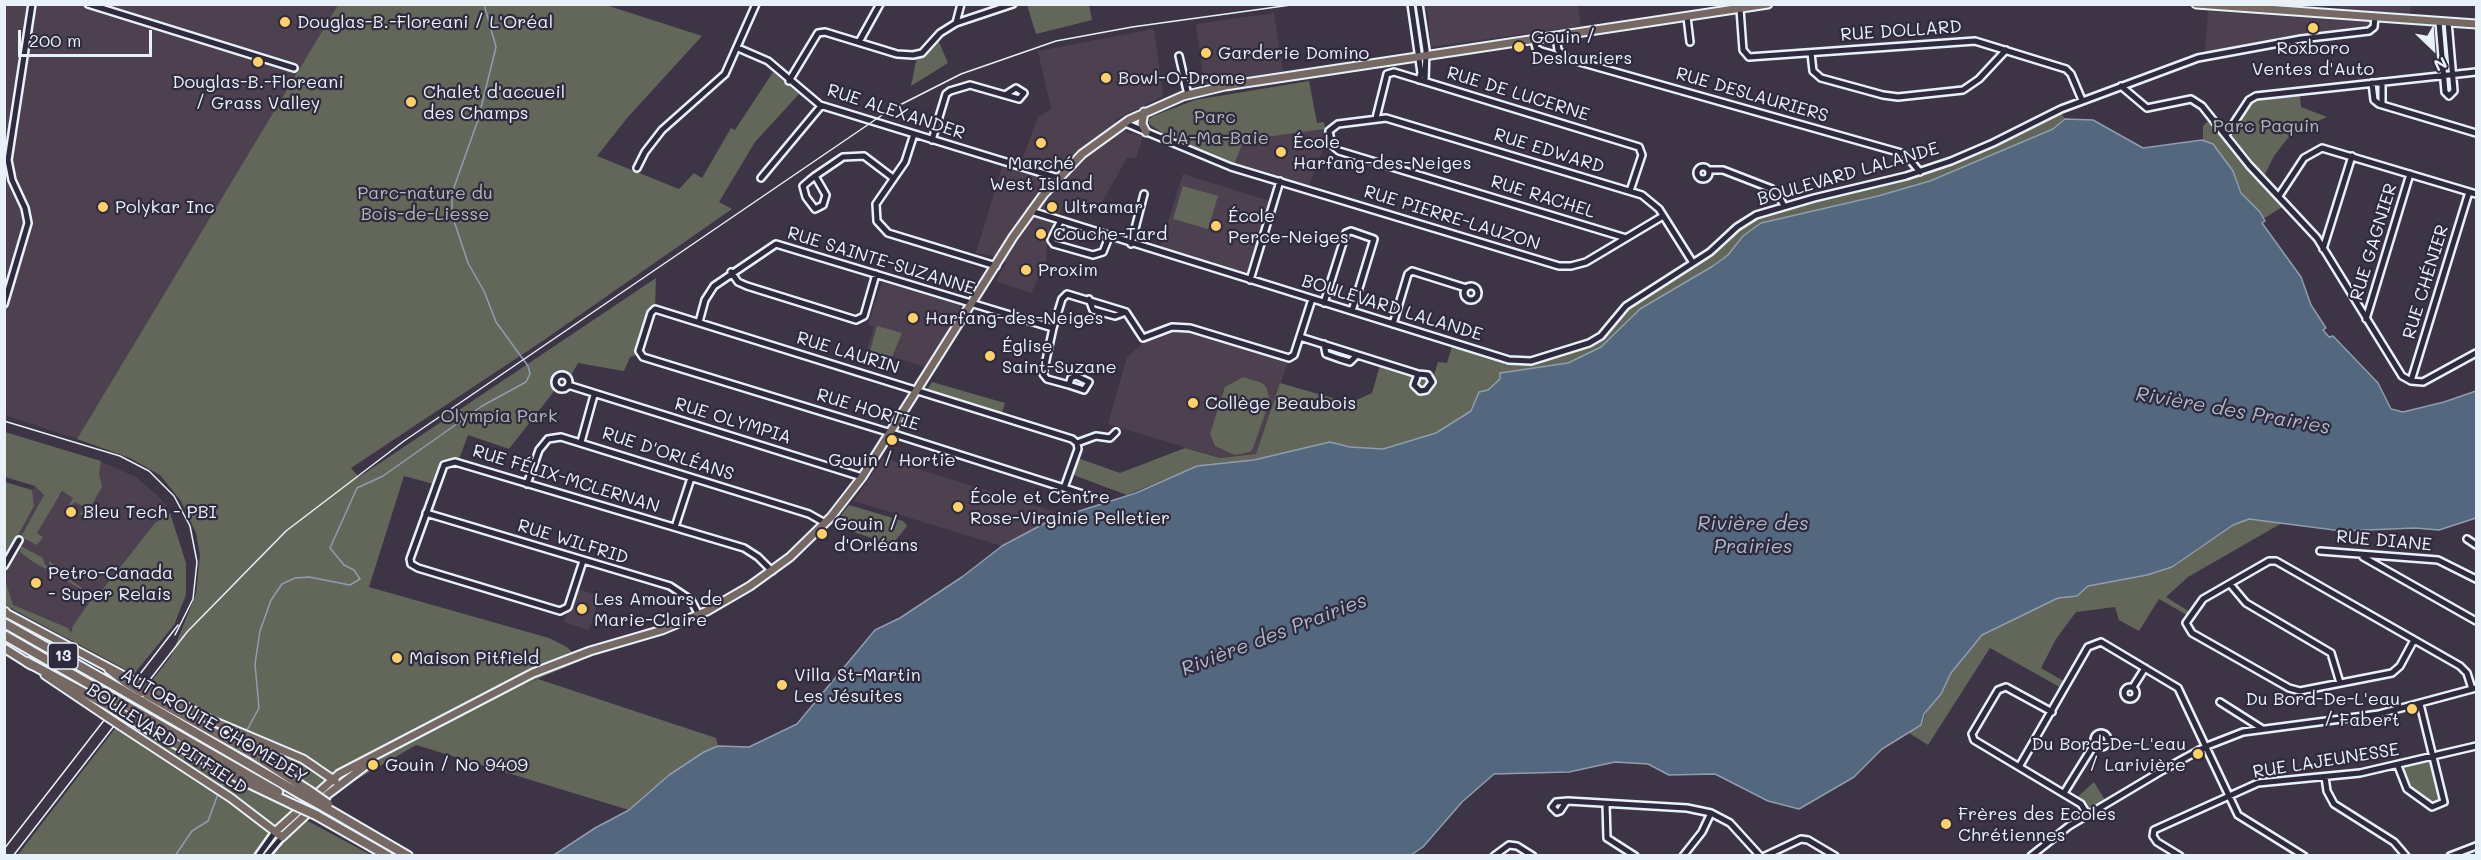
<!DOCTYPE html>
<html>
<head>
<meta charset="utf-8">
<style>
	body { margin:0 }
	#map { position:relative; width:2481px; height:860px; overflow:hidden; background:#3d3445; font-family:Mali,sans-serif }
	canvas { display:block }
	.frame { position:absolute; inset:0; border:6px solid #e8f1f8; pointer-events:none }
	.north { position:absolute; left:2403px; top:18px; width:60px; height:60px; -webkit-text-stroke:4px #2f2a3d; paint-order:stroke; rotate:155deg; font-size:16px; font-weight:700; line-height:24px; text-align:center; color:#e8f1f8 }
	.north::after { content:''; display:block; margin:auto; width:21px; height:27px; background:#e8f1f8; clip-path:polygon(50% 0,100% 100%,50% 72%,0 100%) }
	.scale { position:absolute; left:18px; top:30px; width:134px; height:27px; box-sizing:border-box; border:3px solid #e8f1f8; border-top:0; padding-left:8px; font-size:18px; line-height:21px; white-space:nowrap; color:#e8f1f8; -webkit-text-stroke:4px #2f2a3d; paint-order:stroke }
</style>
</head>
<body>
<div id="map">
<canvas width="2481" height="860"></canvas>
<div class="frame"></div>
<div class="north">N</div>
<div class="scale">200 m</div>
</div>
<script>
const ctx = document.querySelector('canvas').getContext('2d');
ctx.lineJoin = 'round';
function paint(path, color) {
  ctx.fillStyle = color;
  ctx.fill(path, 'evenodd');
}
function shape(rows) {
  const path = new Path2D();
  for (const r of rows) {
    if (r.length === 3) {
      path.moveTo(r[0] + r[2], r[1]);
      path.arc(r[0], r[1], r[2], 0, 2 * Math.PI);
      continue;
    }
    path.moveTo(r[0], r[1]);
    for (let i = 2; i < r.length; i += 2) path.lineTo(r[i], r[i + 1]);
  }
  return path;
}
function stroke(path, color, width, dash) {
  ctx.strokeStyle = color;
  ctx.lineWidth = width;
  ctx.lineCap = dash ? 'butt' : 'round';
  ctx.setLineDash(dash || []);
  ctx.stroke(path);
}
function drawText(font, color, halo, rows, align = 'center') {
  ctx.font = font + ' Mali,sans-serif';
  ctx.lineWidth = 4.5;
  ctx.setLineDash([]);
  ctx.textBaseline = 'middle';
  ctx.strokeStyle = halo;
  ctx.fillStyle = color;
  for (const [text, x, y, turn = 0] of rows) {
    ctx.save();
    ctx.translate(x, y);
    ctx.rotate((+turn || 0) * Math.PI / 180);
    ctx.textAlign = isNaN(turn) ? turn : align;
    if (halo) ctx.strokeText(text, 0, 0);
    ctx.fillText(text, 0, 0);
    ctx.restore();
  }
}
const built = shape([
	[5,5,339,5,77,439,5,415],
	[1424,5,1578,5,1581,26,1431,47,1428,13],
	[2339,5,2339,4,2411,5,2410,14,2339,9],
	[2208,11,2368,22,2370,28,2205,53],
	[1274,13,1283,71,1204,84,1196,24],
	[1154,29,1163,96,1115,120,1125,132,1143,136,1136,158,1127,158,1100,206,1065,202,1047,243,1046,263,1031,293,996,281,1006,263,994,256,976,253,1004,160,1020,165,1038,117,1051,109,1038,51],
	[1325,129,1326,142,1309,186,1233,167,1244,140],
	[1183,174,1273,202,1249,277,1159,250],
	[882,282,960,305,960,312,925,367,867,349,874,327,868,325],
	[1175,329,1288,362,1256,454,1220,458,1108,424,1127,357,1147,340],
	[883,458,1062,514,1002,546,854,501],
	[97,460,136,477,160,498,170,513,155,523,67,639,5,605,4,577,21,546,14,541,34,506,31,492,36,483,59,496],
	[575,588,600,596,589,630,564,622]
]);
const green = shape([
	[338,5,606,5,702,36,628,117,597,156,679,189,694,173,702,178,731,128,735,130,773,72,799,94,755,142,719,202,732,209,541,342,351,468,359,477,656,278,655,309,640,354,630,357,624,371,578,363,569,379,564,375,556,377,556,385,563,389,555,390,509,449,468,435,458,462,443,466,437,485,404,476,369,587,549,638,567,647,580,661,535,680,523,686,538,679,716,738,718,746,704,752,629,810,416,745,349,784,306,820,371,855,17,856,171,656,196,594,200,555,196,533,181,501,160,475,130,458,77,439],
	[1027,5,1089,5,1092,20,1036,34],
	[938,40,948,63,911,86,917,56,928,51],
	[1309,81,1317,123,1324,122,1325,129,1244,140,1233,167,1181,145,1149,124,1149,119,1153,116,1195,100],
	[2300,95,2301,107,2327,117,2304,127,2287,139,2274,156,2264,176,2231,134,2254,100],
	[2060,111,2065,119,2053,129,1930,181,1878,196,1761,223,1743,236,1728,255,1713,266,1640,309,1601,347,1568,363,1501,373,1500,379,1488,390,1479,392,1471,411,1436,433,1410,442,1383,449,1350,447,1330,442,1254,460,1197,466,1127,495,1068,473,1075,457,1120,473,1185,448,1220,458,1256,454,1280,383,1350,403,1372,393,1381,362,1433,378,1438,362,1447,363,1453,343,1512,361,1535,362,1581,349,1596,342,1620,313,1711,253,1750,221,1771,212,1900,182,1925,173],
	[2209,120,2255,176,2284,206,2263,219,2260,212,2244,197,2233,171,2213,144,2203,140,2203,126],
	[1183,186,1218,196,1208,229,1173,219],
	[877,326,902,333,892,357,870,351],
	[1243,377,1262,383,1266,387,1270,400,1253,448,1250,452,1235,455,1215,446,1210,434,1225,387],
	[932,382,1005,403,1002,413,927,390],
	[5,432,101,461,99,473,102,487,85,517,80,514,84,507,75,502,66,510,73,498,62,491,37,533,43,537,37,545,23,538,22,535,44,495,35,486,5,477],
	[5,482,32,490,34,506,5,559],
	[849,505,903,521,907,526,892,545,833,525],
	[170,513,186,563,186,595,174,625,134,674,5,605,5,580,13,605,68,628,71,633,73,626,89,603,87,601,88,598,91,599,93,596,32,561,20,552,21,546,43,558,45,565,49,567,49,561,56,566,55,569,96,598,155,523],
	[2249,519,2282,523,2188,577,2166,597,2190,612,2187,615,2159,599,2139,631,2119,620,2115,607,2076,612,2056,639,2041,668,2067,683,2063,689,1990,648,1928,745,1909,733,1922,725,1926,713,1941,694,1951,673,1982,635,2058,598,2077,596,2088,586,2147,575,2172,567,2233,525],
	[2433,758,2444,798,2432,807,2407,789,2398,766],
	[2094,782,2106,802,2087,814,2074,800]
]);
const water = shape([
	[2065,119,2093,120,2143,148,2202,140,2213,144,2233,171,2241,193,2260,212,2265,221,2262,223,2301,277,2311,305,2326,328,2323,330,2329,337,2333,336,2378,383,2391,409,2403,412,2444,402,2476,391,2476,518,2439,530,2415,528,2342,531,2249,519,2233,525,2172,567,2147,575,2088,586,2077,596,2058,598,1982,635,1951,673,1941,694,1924,714,1921,725,1882,749,1854,777,1799,809,1768,801,1715,774,1669,775,1648,764,1615,762,1569,772,1494,774,1462,802,1423,847,1411,855,554,855,595,828,629,810,669,775,704,752,718,746,749,747,797,724,875,630,900,618,962,577,1002,546,1062,514,1070,514,1136,493,1197,466,1254,460,1330,442,1350,447,1383,449,1436,433,1471,411,1479,392,1488,390,1500,379,1500,373,1568,363,1601,347,1640,309,1713,266,1728,255,1743,236,1761,223,1878,196,1930,181,2053,129,2065,119]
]);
const stream = shape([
	[246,732,259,708,255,664,260,631,271,600,282,584,295,578,309,577,350,585,360,579,354,570,344,565,330,548,357,488,383,476,482,406,526,382,530,374,528,366,496,322,484,291,468,263,452,215,452,193,478,120,496,47,484,4],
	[220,789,227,774],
	[175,856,192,831,208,821,218,794]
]);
const minor = shape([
	[88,4,294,68],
	[1411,4,1421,73,1419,80],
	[1419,4,1426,50,1425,81],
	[1740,9,1743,50,1749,57,1975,41,2066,69,2071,74,2082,100],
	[1687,17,1690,42],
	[2439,22,2445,92,2449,96,2454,91,2448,22],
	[956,23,961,4],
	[1556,37,1558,50,1564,56],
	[1534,40,1536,48,1541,51,1905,154,1920,172],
	[859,42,880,4],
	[738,48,768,61,820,105,1058,178],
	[1811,53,1813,71,1821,78,1883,95,1898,97,1963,90,1979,79,2006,50],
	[1179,56,1188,95],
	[789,81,818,33,825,32,897,54,913,55,922,53,940,33,956,23,1013,4],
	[2372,83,2374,100,2379,104,2476,133],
	[2121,86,2147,108,2191,99,2202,106,2249,165,2317,238,2402,376,2411,381,2423,382,2476,353],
	[2382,105,2382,82],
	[1376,118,1387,74,1394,72,1639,147,1642,155,1630,191],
	[1125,123,1231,167,1559,266,1571,266,1586,262,1663,216],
	[914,134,905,162,876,204,877,221,888,233,996,266],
	[2226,135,2249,100,2256,96,2476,72],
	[932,140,946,94,950,91,970,85,1019,99,1024,93,1016,88,1005,95],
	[1703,173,6],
	[637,168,645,152,662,130,725,74,756,4],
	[1709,170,1723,170,1772,189,1779,196,1784,206],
	[815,176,826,195,823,205,815,209,806,197,803,186,810,180,815,176,843,157,864,156,893,178],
	[761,178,821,106],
	[2279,196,2304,158,2322,148,2476,194],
	[1031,211,1509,360,1531,361,1589,343,1601,336,1626,306,1710,252,1737,227,1756,215,1814,198,1906,176,1951,161,1993,143,2061,109,2198,58,2301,39,2369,31,2374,27,2375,17],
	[1060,222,1051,240,1054,244,1093,255,1103,252,1109,237],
	[1626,238,1339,151,1332,145,1329,131,1338,124,1386,118,1642,195,1659,209,1693,263],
	[1131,244,1144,194],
	[2323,249,2352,156],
	[731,272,738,282,747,286,856,320,864,316,876,274],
	[1250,280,1280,181],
	[1471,293,7],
	[1089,299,1093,310,1115,316,1126,312],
	[1324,303,1346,233,1351,231,1374,239,1352,311],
	[4,304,28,223,25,208,12,180,8,160,32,4],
	[2366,319,2410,174],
	[699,322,705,300,714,286,776,244,1053,328],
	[1393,324,1408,274,1412,271,1466,288],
	[1300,337,1418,374,1428,375,1432,382,1426,390,1420,391,1414,385,1418,374],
	[1324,344,1326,354,1340,359,1350,362,1357,355],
	[562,382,7],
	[2411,381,2469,192],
	[568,385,862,477],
	[1069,385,1071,378,1076,376,1089,382,1084,390,1069,385,1047,379,1043,374,1053,328,1062,299,1067,294,1126,312,1143,338,1172,327,1190,328,1289,358,1294,355,1312,299],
	[581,442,594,395],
	[1077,443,1096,436,1110,438,1116,432],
	[527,484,539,450,548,439,561,437,809,514,825,523],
	[1064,488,1078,449,1077,443,1072,439,655,309,651,313,639,351,643,357,891,433,1064,488,1089,496],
	[426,513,670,586,691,600,699,615],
	[675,527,691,478],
	[2467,539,2476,545],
	[2320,551,2438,560,2476,579],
	[2363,557,2476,621],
	[583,561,568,607,560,611,418,568,411,564,410,559,444,465,455,462,744,548,758,557,772,571],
	[4,566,19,540],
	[2230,584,2246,603,2331,653,2340,683],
	[2414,640,2400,666,2392,673,2300,691,2289,688,2192,633,2186,623,2203,599,2269,561,2276,561,2460,666,2467,673,2472,689],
	[2133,687,2145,668],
	[2130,693,6],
	[2220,702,2261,728],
	[2052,712,2006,687,1998,690,1972,734,1974,740,2081,804,2087,814],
	[2101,740,7],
	[2398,766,2407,789,2432,807,2444,802,2420,704],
	[2019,767,2088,647,2101,642,2178,688,2238,815,2304,856],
	[2325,777,2327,791,2334,804,2394,842,2406,856],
	[2064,793,2095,743],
	[1566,802,1560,811,1557,812,1552,807,1556,802,1568,801,1687,808,1711,813,1730,823,1760,856],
	[1606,804,1607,838,1635,856],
	[258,856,275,832],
	[266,856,282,837],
	[1494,856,1509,845,1517,846,1533,856],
	[1683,856,1702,832,1711,813],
	[1765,856,1801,839,1808,840,1835,856],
	[2031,856,2069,826,2163,770,2207,746,2243,732,2379,714,2476,688],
	[2180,856,2157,842,2153,836,2154,830,2258,783,2360,773,2476,746],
	[2450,856,2476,846]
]);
const major = shape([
	[2196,4,2476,24],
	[1144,112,1142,124,1146,132],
	[4,612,130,679],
	[4,648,31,665],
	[45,675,103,714],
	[145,686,213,721,303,759,335,781],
	[121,726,231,798,282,837,328,794,369,763],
	[275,832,339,774,533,673,590,651,662,630,707,611,750,586,790,557,831,517,862,477,1013,237,1044,194,1082,154,1129,120,1183,96,1225,86,1768,4]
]);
const highway = shape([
	[4,612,5,612],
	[4,623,122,690],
	[4,635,115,699],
	[27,662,109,706],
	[109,669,127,683],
	[142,692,251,753,308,790],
	[141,701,302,795],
	[134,710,278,792],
	[128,718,244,781,292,804],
	[324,807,408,856],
	[316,815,388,856]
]);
const tram = shape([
	[4,421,120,456,149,471,174,496,190,526,197,562,193,599,175,635],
	[4,849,178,625],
	[13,856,187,632,286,531,404,441,888,111,961,74,1056,41,1132,27,1298,4]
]);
const majorBridge = shape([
	[130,679,145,686],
	[103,714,121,726]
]);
const highwayBridge = shape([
	[127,683,142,692],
	[122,690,141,701],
	[115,699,134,710],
	[109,706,128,718],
	[308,790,328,804],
	[302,795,324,807],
	[292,804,316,815]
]);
const markers = [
	[285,22,6,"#ffd166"],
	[2313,28,6,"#ffd166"],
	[1519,47,6,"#ffd166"],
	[1206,53,6,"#ffd166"],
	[258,62,6,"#ffd166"],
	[1106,78,6,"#ffd166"],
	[411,102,6,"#ffd166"],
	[1041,143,6,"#ffd166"],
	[1281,152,6,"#ffd166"],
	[103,207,6,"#ffd166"],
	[1052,207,6,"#ffd166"],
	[1216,226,6,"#ffd166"],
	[1041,234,6,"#ffd166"],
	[1026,270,6,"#ffd166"],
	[913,318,6,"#ffd166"],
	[990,356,6,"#ffd166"],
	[1193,403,6,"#ffd166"],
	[892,440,6,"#ffd166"],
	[958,507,6,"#ffd166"],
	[71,512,6,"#ffd166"],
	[822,534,6,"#ffd166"],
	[36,583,6,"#ffd166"],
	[582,609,6,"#ffd166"],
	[397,658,6,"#ffd166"],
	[782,685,6,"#ffd166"],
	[2412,709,6,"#ffd166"],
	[2198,754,6,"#ffd166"],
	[373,765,6,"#ffd166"],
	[1946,824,6,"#ffd166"]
];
const shields = [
	[63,656,30]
];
const shieldNames = [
	["13",63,656]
];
const poiNames = [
	["Douglas-B.-Floreani / L'Oréal",297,22],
	["Gouin /",1531,37],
	["Deslauriers",1531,58],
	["Roxboro",2313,48,"center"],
	["Ventes d'Auto",2313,69,"center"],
	["Garderie Domino",1218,53],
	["Bowl-O-Drome",1118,78],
	["Douglas-B.-Floreani",258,82,"center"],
	["/ Grass Valley",258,103,"center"],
	["Chalet d'accueil",423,92],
	["des Champs",423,113],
	["École",1293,142],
	["Harfang-des-Neiges",1293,163],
	["Marché",1041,163,"center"],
	["West Island",1041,184,"center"],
	["Polykar Inc",115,207],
	["Ultramar",1064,207],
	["École",1228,216],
	["Perce-Neiges",1228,237],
	["Couche-Tard",1053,234],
	["Proxim",1038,270],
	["Harfang-des-Neiges",925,318],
	["Église",1002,346],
	["Saint-Suzane",1002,367],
	["Collège Beaubois",1205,403],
	["Gouin / Hortie",892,460,"center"],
	["École et Centre",970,497],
	["Rose-Virginie Pelletier",970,518],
	["Bleu Tech - PBI",83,512],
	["Gouin /",834,524],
	["d'Orléans",834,545],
	["Petro-Canada",48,573],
	["- Super Relais",48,594],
	["Les Amours de",594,599],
	["Marie-Claire",594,620],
	["Maison Pitfield",409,658],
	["Villa St-Martin",794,675],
	["Les Jésuites",794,696],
	["Du Bord-De-L'eau",2400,699,"right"],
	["/ Fabert",2400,720,"right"],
	["Du Bord-De-L'eau",2186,744,"right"],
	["/ Larivière",2186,765,"right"],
	["Gouin / No 9409",385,765],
	["Frères des Ecoles",1958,814],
	["Chrétiennes",1958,835]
];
const streetNames = [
	["RUE DOLLARD",1901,31,-4],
	["RUE DE LUCERNE",1518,94,17],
	["RUE DESLAURIERS",1752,95,16],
	["RUE ALEXANDER",896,112,18],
	["RUE EDWARD",1549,151,17],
	["BOULEVARD LALANDE",1848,174,-16],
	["RUE RACHEL",1543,197,17],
	["RUE PIERRE-LAUZON",1452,218,17],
	["RUE GAGNIER",2374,242,-73],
	["RUE SAINTE-SUZANNE",881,261,17],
	["RUE CHÉNIER",2426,282,-73],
	["BOULEVARD LALANDE",1392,308,17],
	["RUE LAURIN",848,353,17],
	["RUE HORTIE",868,410,17],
	["RUE OLYMPIA",733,421,17],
	["RUE D'ORLÉANS",668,454,18],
	["RUE FÉLIX-MCLERNAN",566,479,17],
	["RUE DIANE",2384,541,5],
	["RUE WILFRID",573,542,17],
	["AUTOROUTE CHOMEDEY",214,726,30],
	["BOULEVARD PITFIELD",167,739,33],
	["RUE LAJEUNESSE",2326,761,-9]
];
const parkNames = [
	["Parc",1215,117],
	["d'A-Ma-Baie",1215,138],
	["Parc Paquin",2266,126],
	["Parc-nature du",425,193],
	["Bois-de-Liesse",425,214],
	["Olympia Park",499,416]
];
const waterNames = [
	["Rivière des Prairies",2233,411,10],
	["Rivière des",1753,524],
	["Prairies",1753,547],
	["Rivière des Prairies",1274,635,-21]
];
paint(built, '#4e414f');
paint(green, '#626759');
paint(water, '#53677f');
stroke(water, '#8f9eaf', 1.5);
stroke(stream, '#8f9eaf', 1.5);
stroke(minor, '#e8f1f8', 10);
stroke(major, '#e8f1f8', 11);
stroke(highway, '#e8f1f8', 12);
stroke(minor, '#2f2a3d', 5);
stroke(major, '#766964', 7);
stroke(highway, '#766964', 8);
stroke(tram, '#e8f1f8', 1.5);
stroke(majorBridge, '#e8f1f8', 11, []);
stroke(highwayBridge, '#e8f1f8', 12, []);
stroke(majorBridge, '#766964', 7);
stroke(highwayBridge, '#766964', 8);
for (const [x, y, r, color] of markers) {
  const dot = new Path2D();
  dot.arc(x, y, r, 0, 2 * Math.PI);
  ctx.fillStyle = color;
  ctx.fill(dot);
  stroke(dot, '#2f2a3d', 2);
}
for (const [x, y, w] of shields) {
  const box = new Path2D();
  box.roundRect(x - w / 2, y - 13, w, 26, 4.5);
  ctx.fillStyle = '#2f2a3d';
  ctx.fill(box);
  stroke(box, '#e8f1f8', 1.5);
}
drawText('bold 16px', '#e8f1f8', null, shieldNames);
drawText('18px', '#e8f1f8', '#2f2a3d', poiNames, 'left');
drawText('18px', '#e8f1f8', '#2f2a3d', streetNames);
drawText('18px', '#b2bab8', '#2f2a3d', parkNames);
drawText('italic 20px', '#acbac8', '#2f2a3d', waterNames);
</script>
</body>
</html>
